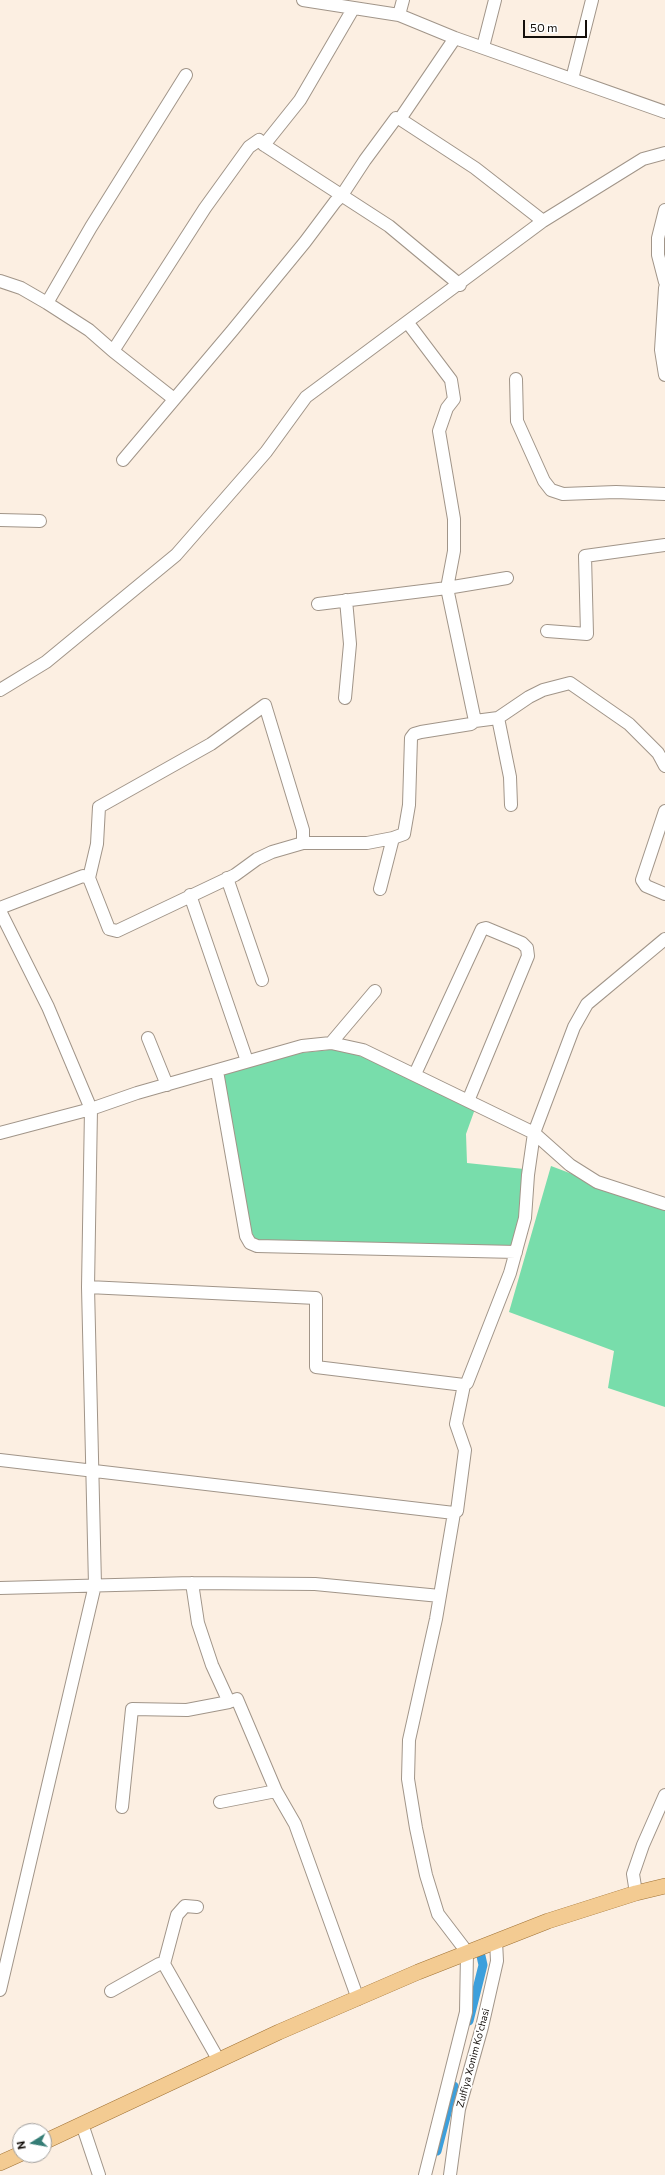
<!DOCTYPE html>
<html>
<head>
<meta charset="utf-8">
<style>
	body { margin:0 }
	#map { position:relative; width:665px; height:2175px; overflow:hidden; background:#fcefe2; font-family:Commissioner,sans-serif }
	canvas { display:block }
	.north { position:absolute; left:12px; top:2123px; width:40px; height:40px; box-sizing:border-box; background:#fff; border:1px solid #a19f9d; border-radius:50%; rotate:259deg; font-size:11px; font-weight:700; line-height:16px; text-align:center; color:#140f0b }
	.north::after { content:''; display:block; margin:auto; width:14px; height:18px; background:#357d76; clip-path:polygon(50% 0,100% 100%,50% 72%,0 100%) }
	.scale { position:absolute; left:523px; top:20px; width:64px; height:18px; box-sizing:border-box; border:2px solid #140f0b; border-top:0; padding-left:5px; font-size:12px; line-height:14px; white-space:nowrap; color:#140f0b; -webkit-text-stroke:3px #fff; paint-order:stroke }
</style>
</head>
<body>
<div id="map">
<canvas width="665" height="2175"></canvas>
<div class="north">N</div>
<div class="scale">50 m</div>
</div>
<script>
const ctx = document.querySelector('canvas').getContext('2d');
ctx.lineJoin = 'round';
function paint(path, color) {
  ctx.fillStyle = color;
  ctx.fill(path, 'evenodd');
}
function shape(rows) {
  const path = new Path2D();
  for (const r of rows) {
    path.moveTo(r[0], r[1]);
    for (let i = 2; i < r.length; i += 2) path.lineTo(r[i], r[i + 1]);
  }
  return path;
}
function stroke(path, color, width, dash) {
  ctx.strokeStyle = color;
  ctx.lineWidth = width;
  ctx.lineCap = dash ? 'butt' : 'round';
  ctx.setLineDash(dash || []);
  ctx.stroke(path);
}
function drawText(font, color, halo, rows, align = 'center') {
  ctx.font = font + ' Commissioner,sans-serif';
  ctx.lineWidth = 3.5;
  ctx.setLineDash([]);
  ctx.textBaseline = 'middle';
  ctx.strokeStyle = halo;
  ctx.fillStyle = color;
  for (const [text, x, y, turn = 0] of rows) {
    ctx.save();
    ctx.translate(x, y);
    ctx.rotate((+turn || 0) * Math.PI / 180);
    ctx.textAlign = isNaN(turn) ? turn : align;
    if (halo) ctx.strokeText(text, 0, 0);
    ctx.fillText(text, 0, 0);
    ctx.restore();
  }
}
const green = shape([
	[337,1049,382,1063,475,1109,466,1134,467,1163,524,1169,521,1206,513,1250,255,1241,250,1227,221,1073,282,1055],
	[551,1166,665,1209,665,1407,608,1388,614,1351,509,1312]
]);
const canal = shape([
	[469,2021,483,1965,481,1956],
	[437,2151,454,2086]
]);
const minor = shape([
	[303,0,399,15,455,38,665,112],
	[399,15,403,0],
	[483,47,495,0],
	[572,79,592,0],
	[400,119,455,38],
	[264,145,300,100,353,9],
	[665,210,658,238,658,255,665,282],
	[0,281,21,288,47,303,89,330,113,351],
	[665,288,661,350,665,375],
	[47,303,91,227,186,75],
	[516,379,517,421,544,481,551,490,563,494,616,492,665,494],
	[174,399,113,351,205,208,249,147,259,140,264,145,389,226,460,285],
	[123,460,232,331,305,242,335,202,342,195,365,160,396,118,400,119,475,168,543,221],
	[0,520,40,521],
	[318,604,447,588,507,578],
	[547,631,587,634,585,556,665,545],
	[0,690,46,662,176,555,266,452,306,397,543,221,643,159,665,153],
	[345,698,350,644,346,600],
	[498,718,529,697,543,690,570,683,629,724,658,753,665,766],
	[475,721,498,718,510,777,511,805],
	[665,811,642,880,646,886,665,894],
	[89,878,97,844,99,807,211,744,265,705,303,830,303,843],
	[227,878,262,980],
	[380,889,393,838],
	[190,895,247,1061],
	[0,908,83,876,89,878,109,929,117,931,235,875,257,859,272,852,303,843,367,843,393,838,404,834,409,805,411,738,414,734,421,732,471,724,475,721,447,588,454,551,454,519,439,431,447,408,454,399,451,380,408,323],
	[0,911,48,1007,91,1109,88,1287,95,1585,0,1990],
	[148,1038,167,1085],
	[331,1043,375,991],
	[217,1071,246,1236,250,1243,257,1246,516,1252],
	[415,1074,482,929,486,928,522,943,527,948,528,956,468,1101],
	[0,1133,91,1109,137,1093,302,1046,331,1043,363,1050,534,1133,570,1165,597,1182,665,1204],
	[88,1287,316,1298,316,1367,464,1385],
	[0,1460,454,1513],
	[192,1583,198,1623,212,1665,229,1702,237,1699,276,1791,220,1802],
	[0,1588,192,1583,315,1584,440,1596],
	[276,1791,295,1824,358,1999],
	[122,1807,132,1709,187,1710,229,1702],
	[636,1893,633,1874,643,1845,665,1795],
	[164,1964,177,1915,185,1906,197,1907],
	[111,1991,159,1964,164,1964,218,2059],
	[82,2124,99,2175],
	[425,2175,466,2012,467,1952,438,1914,426,1875,416,1828,408,1779,409,1740,436,1619,454,1513,457,1511,465,1450,456,1424,464,1385,467,1383,510,1273,525,1218,528,1175,534,1133,574,1027,587,1004,665,939],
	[450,2175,459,2109,482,2027,497,1961,496,1941]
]);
const major = shape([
	[44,2142,279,2032,418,1972,548,1921,636,1893,665,1886],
	[0,2163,20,2154]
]);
const streetNames = [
	["Zulfiya Xonim Ko'chasi",473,2058,-75]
];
paint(green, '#78ddab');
stroke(canal, '#3c9fdc', 9);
stroke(minor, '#a19589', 14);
stroke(major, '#a07234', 16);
stroke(minor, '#fff', 12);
stroke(major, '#f3cb92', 15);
drawText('10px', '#140f0b', '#fff', streetNames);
</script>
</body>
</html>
